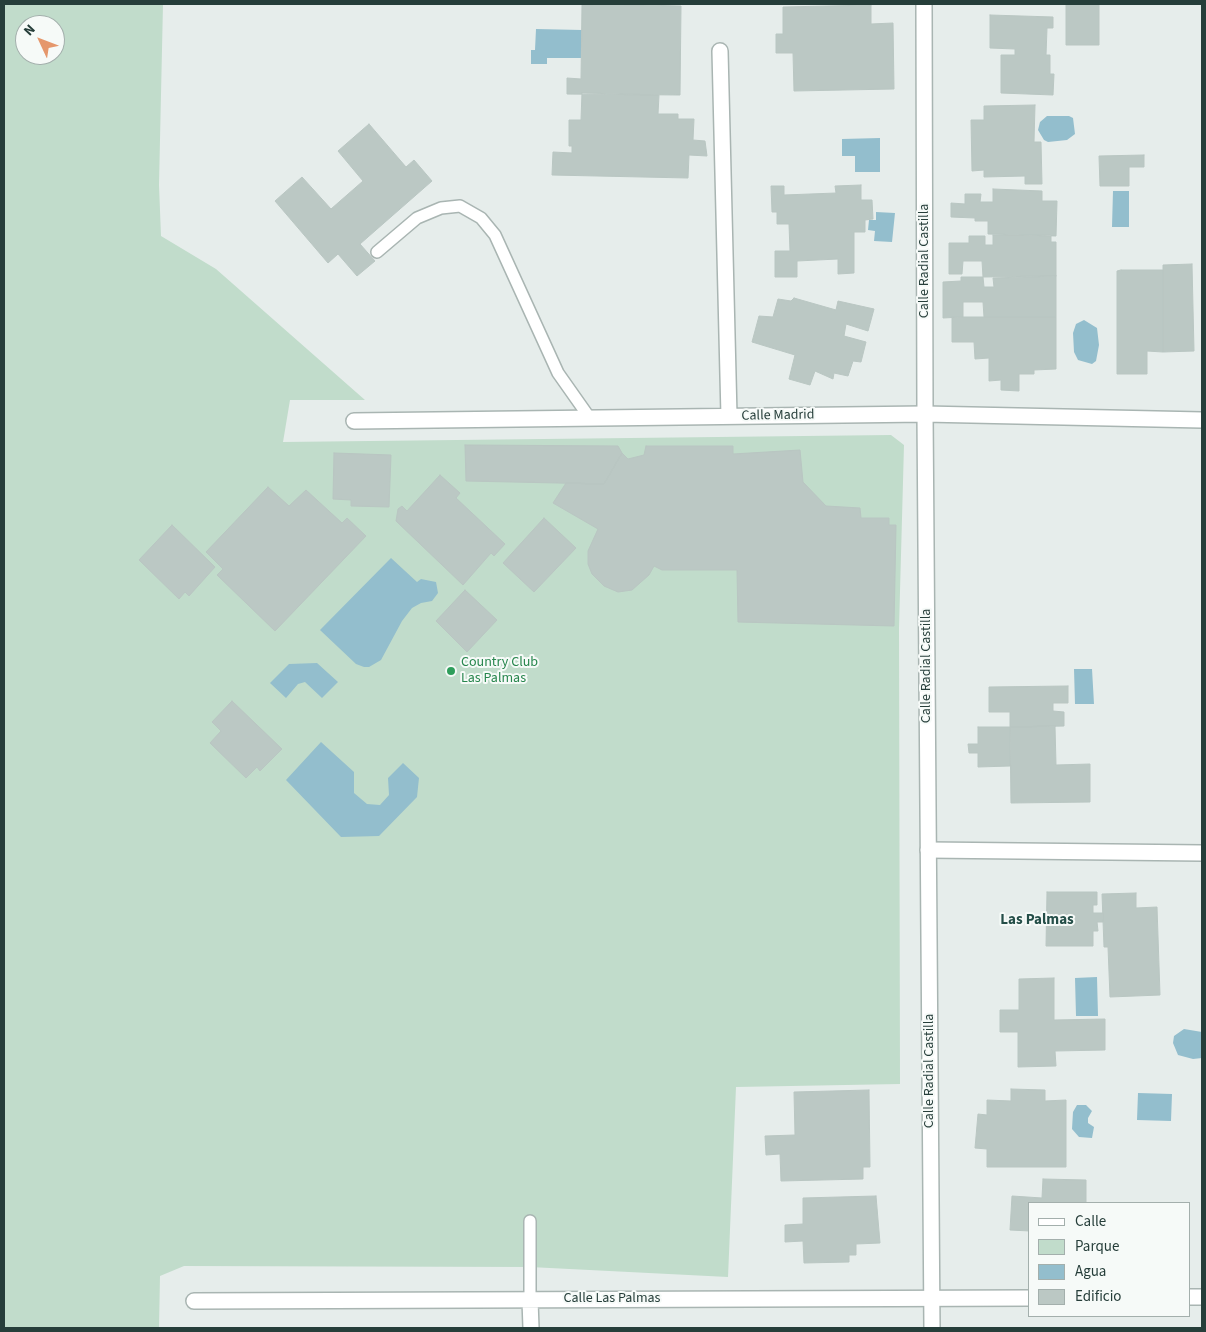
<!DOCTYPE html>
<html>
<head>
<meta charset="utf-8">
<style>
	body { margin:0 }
	#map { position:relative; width:1206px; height:1332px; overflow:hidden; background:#e6edeb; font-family:"Source Sans 3",sans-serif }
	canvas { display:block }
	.frame { position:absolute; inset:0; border:5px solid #263e3a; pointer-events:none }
	.legend { position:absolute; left:1028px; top:1202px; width:162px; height:115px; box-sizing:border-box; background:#f6faf8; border:1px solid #a3afac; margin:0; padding:6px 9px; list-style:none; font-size:15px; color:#263e3a }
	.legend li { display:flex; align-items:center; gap:10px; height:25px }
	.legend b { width:25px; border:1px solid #a3afac }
	.north { position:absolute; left:15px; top:15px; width:50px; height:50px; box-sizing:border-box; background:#f6faf8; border:1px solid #a3afac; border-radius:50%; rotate:313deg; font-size:14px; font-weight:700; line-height:20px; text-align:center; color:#263e3a }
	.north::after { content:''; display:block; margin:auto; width:18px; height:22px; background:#e5976c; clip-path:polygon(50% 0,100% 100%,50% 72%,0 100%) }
</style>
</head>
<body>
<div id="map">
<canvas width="1206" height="1332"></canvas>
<div class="frame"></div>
<ul class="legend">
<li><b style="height:6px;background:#fff"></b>Calle</li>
<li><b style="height:14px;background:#c1dccb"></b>Parque</li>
<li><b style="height:14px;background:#93becd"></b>Agua</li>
<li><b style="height:14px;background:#bbc8c4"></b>Edificio</li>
</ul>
<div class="north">N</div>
</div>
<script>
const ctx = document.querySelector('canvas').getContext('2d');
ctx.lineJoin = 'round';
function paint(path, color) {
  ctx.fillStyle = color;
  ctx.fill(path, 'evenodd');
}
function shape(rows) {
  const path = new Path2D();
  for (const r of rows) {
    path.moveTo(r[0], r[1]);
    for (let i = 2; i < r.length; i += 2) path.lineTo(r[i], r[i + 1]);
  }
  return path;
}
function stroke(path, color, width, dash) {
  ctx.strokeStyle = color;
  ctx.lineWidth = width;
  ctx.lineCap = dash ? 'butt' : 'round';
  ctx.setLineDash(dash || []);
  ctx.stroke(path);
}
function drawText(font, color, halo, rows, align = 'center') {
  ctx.font = font + ' "Source Sans 3",sans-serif';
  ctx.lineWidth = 4;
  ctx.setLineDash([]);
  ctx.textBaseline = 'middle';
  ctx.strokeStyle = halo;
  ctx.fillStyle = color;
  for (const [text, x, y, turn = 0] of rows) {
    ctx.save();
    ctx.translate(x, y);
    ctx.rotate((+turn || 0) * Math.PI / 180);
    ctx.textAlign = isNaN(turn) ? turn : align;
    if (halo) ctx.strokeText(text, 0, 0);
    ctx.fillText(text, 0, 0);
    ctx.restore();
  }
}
const green = shape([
	[4,4,163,4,159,185,161,236,216,269,365,400,290,400,283,442,891,435,904,445,899,628,900,1084,736,1087,728,1277,530,1267,184,1266,160,1276,159,1328,4,1328],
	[25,25,55,25,55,55,25,55]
]);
const water = shape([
	[536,29,582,30,581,58,547,58,547,64,531,64,531,50,535,50],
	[1047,116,1069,116,1073,118,1075,134,1067,140,1048,142,1044,140,1038,130,1040,122],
	[880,138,880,172,855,172,855,156,842,156,842,139],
	[1113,191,1129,191,1129,227,1112,227],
	[876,212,895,213,892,242,874,241,875,231,868,230,869,220,876,220],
	[1084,320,1097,328,1099,345,1096,361,1092,364,1078,360,1074,352,1073,333,1076,324],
	[391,558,417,582,421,579,436,582,438,593,432,601,421,603,412,608,402,621,381,660,369,667,364,667,356,664,320,630],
	[317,663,338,682,322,698,305,682,298,684,286,698,270,683,289,664],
	[1074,669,1092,669,1094,704,1075,704],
	[321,742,354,772,354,793,367,804,380,805,389,795,388,778,403,763,419,778,417,797,379,836,341,837,286,780],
	[1097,977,1098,1016,1076,1016,1075,978],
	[1184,1029,1202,1032,1202,1058,1193,1059,1178,1055,1173,1043,1174,1036],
	[1138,1093,1172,1094,1171,1121,1137,1120],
	[1077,1105,1086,1105,1092,1111,1088,1118,1088,1123,1094,1127,1092,1138,1079,1137,1072,1129,1073,1112]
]);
const building = shape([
	[605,4,681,6,680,95,567,94,567,78,581,79,582,5,605,4],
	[1066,4,1099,4,1099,45,1066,45,1066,4],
	[871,5,871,24,893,23,894,89,794,91,793,53,776,53,776,34,783,34,783,7,871,5],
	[990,15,1053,17,1053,28,1047,28,1046,55,1050,55,1050,74,1054,74,1053,95,1001,93,1001,55,1015,55,1015,49,990,48,990,15],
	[582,93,659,95,658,114,678,114,678,119,694,119,693,140,705,141,707,156,689,155,688,178,552,175,553,152,572,153,572,146,569,146,569,120,581,120,582,93],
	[1035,105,1034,142,1041,142,1042,184,1025,184,1025,176,984,177,984,170,972,171,971,120,984,120,984,106,1035,105],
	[369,124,406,167,414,160,432,181,360,244,375,261,357,276,338,254,328,263,275,201,302,177,331,209,363,181,338,151,369,124],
	[1144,155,1144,167,1129,167,1129,186,1100,186,1099,156,1144,155],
	[861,185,861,200,872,200,873,219,865,220,865,232,854,232,854,273,838,274,838,259,797,261,797,277,775,277,775,251,790,251,789,224,777,224,777,212,772,212,771,186,784,186,784,195,836,193,835,186,861,185],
	[993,189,1042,191,1042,201,1057,201,1056,236,988,234,988,221,975,221,975,218,951,217,951,203,965,204,965,194,981,194,980,202,993,202,993,189],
	[993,235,1051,235,1051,242,1056,242,1056,276,983,277,982,261,963,261,962,274,949,274,949,243,969,243,969,236,985,236,985,245,993,245,993,235],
	[1192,264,1194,351,1163,352,1163,265,1192,264],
	[1121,270,1163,270,1163,352,1147,351,1147,374,1117,374,1117,271,1121,270],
	[1056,276,1056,317,984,317,983,302,963,302,963,317,943,318,943,282,961,281,961,277,983,277,984,287,994,287,993,278,1056,276],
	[794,298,836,310,838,301,874,309,868,331,846,324,844,336,866,342,861,362,853,361,848,376,834,373,833,379,815,371,810,385,789,379,795,355,752,342,759,316,773,317,778,299,791,301,794,298],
	[952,317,1056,317,1056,369,1034,370,1034,374,1019,374,1019,391,1001,390,1001,380,989,381,989,358,975,359,974,342,952,342,952,317],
	[465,445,618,446,622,453,604,484,466,481,465,445],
	[646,446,733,446,733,454,800,450,803,482,826,506,860,508,861,518,889,518,889,525,896,525,894,626,738,622,737,570,662,570,654,566,649,575,632,590,618,592,604,586,592,574,588,564,588,551,598,529,553,503,566,483,604,484,622,453,628,459,644,455,646,446],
	[334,453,391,455,389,507,351,506,351,500,333,499,334,453],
	[440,475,460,493,456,498,505,544,494,556,491,553,463,585,396,521,398,509,402,506,407,511,440,475],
	[268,487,289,506,306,490,342,523,347,518,366,536,275,631,217,575,223,569,206,552,268,487],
	[544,518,576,548,534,592,503,563,544,518],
	[172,525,215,567,189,596,185,592,179,599,139,560,172,525],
	[465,590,497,620,467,652,436,621,465,590],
	[1068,686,1068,703,1053,703,1053,711,1064,712,1064,726,1010,727,1010,712,989,712,989,687,1068,686],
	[232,701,282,749,260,771,257,767,246,778,210,743,221,731,212,722,232,701],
	[1055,726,1056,765,1090,764,1090,802,1011,803,1010,727,1055,726],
	[978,727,1010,727,1010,766,978,767,978,753,969,753,968,744,978,744,978,727],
	[1047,892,1097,892,1097,905,1093,905,1093,913,1103,913,1103,922,1097,922,1098,931,1093,931,1093,946,1046,946,1047,892],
	[1136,893,1136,908,1157,907,1160,995,1110,997,1108,947,1104,947,1102,894,1136,893],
	[1054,978,1054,1020,1105,1019,1105,1050,1055,1051,1056,1066,1018,1067,1018,1032,1000,1032,1000,1010,1019,1010,1019,979,1054,978],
	[1011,1089,1045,1090,1045,1101,1066,1100,1066,1167,987,1167,987,1149,975,1148,978,1114,987,1115,987,1100,1011,1101,1011,1089],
	[869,1090,870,1167,863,1167,863,1179,781,1181,780,1154,766,1155,765,1136,795,1135,794,1092,869,1090],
	[1043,1179,1086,1180,1086,1203,1030,1203,1030,1231,1010,1230,1012,1196,1042,1198,1043,1179],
	[876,1196,880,1243,856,1244,856,1255,849,1255,849,1262,804,1263,803,1241,785,1242,785,1225,803,1224,803,1198,876,1196]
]);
const service = shape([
	[377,252,417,218,441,208,460,206,481,218,495,235,558,373,589,417],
	[530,1221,530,1300]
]);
const minor = shape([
	[720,51,729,416],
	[354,421,925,414,1202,420],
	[928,850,1202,853],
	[1190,1297,1202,1297],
	[530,1300,531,1328],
	[194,1301,1030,1298]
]);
const tertiary = shape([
	[924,4,925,414,932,1328]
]);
const markers = [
	[451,671,5,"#2e9e5b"]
];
const streetNames = [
	["Calle Radial Castilla",925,261,-90],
	["Calle Madrid",778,416,-1],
	["Calle Radial Castilla",927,666,-90],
	["Calle Radial Castilla",930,1071,-90],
	["Calle Las Palmas",612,1299]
];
const leisureNames = [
	["Country Club",461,663],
	["Las Palmas",461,679]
];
const neighbourhoodNames = [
	["Las Palmas",1037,921]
];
paint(green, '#c1dccb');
paint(water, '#93becd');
paint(building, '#bbc8c4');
stroke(building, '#b9c6c2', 1);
stroke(service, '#a9b5b2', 14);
stroke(minor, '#a9b5b2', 18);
stroke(tertiary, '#a9b5b2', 18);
stroke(service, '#fff', 11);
stroke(minor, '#fff', 15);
stroke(tertiary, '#fff', 15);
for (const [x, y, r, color] of markers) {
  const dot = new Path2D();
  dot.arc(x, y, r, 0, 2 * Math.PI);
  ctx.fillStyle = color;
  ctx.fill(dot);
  stroke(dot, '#f6faf8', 2);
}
drawText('14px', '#263e3a', '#f6faf8', streetNames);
drawText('14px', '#27864d', '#f6faf8', leisureNames, 'left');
drawText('bold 15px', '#244e48', '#f6faf8', neighbourhoodNames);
</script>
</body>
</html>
